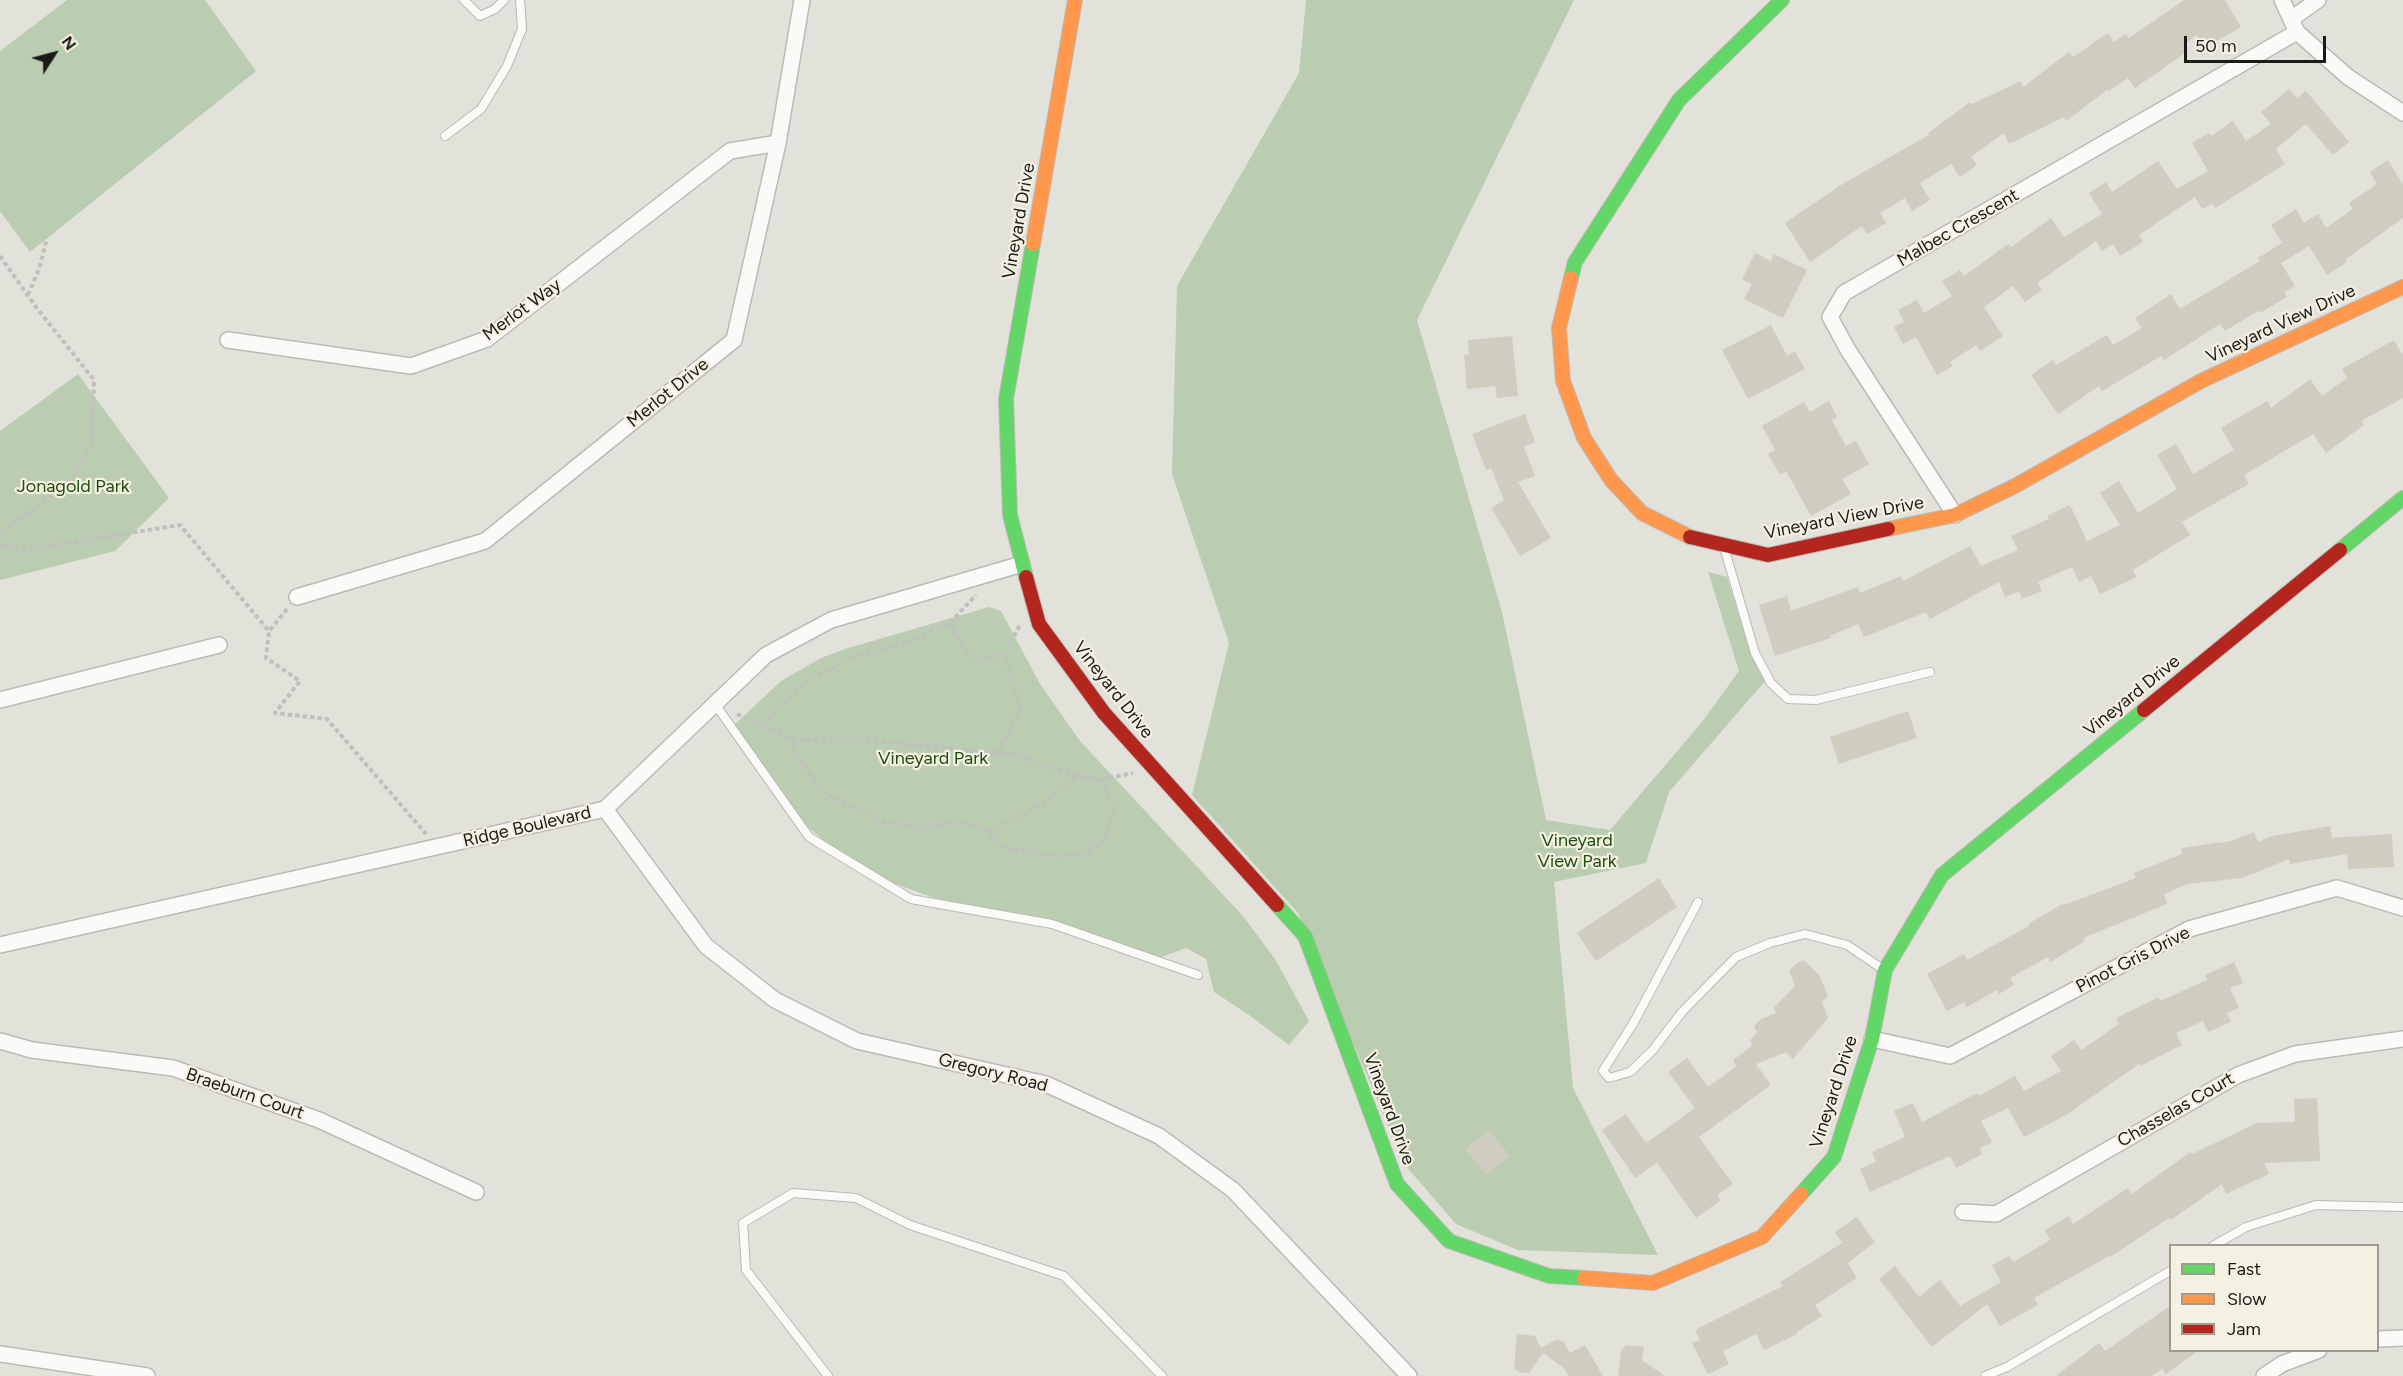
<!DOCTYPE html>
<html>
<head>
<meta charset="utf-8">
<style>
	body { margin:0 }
	#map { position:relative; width:2403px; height:1376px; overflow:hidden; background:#e2e1da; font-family:Figtree,sans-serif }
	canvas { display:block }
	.legend { position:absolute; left:2169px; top:1244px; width:210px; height:108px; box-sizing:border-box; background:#f4f1e3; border:2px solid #9e9b91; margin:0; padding:8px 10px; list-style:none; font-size:18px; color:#1c1b16 }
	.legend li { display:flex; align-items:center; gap:12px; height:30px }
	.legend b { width:30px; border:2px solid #9e9b91 }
	.north { position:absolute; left:24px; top:24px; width:60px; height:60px; -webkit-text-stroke:4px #f4f1e3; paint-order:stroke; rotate:54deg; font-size:16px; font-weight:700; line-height:24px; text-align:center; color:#1c1b16 }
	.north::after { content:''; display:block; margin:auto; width:21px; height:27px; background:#1c1b16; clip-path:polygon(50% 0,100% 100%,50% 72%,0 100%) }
	.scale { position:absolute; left:2184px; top:36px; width:142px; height:27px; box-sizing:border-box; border:3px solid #1c1b16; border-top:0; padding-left:8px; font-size:18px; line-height:21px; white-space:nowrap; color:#1c1b16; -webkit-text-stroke:4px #f4f1e3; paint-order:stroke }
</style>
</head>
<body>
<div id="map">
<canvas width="2403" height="1376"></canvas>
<ul class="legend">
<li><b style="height:8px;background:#63d668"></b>Fast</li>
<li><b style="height:8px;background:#ff974d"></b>Slow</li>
<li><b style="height:8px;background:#b3261e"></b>Jam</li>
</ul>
<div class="north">N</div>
<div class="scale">50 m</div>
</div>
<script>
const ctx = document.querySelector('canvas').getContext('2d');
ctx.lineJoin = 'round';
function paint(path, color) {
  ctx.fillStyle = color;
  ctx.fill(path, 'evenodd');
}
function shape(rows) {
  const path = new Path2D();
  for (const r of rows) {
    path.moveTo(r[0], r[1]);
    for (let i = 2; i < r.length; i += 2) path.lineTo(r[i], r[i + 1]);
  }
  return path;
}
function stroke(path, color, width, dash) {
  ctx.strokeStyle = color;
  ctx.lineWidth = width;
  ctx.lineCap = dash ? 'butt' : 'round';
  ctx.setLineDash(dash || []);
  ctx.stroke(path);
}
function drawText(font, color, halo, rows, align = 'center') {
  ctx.font = font + ' Figtree,sans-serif';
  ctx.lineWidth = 4.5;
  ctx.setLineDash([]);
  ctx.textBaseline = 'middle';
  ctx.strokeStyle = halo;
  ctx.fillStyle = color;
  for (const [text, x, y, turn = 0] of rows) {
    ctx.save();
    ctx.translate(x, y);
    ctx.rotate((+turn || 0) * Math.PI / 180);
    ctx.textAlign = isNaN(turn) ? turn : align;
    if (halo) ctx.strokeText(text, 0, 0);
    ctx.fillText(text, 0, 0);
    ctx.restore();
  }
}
const green = shape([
	[67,0,205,0,256,71,30,252,0,211,0,51],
	[1306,0,1574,0,1417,320,1502,612,1546,820,1610,830,1702,722,1739,671,1708,572,1727,577,1751,654,1766,680,1669,792,1646,863,1554,882,1573,1088,1658,1255,1518,1250,1456,1224,1405,1165,1298,913,1192,795,1229,643,1172,474,1177,286,1299,73],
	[78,374,169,498,115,551,0,580,0,431],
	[989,607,1001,611,1040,684,1080,741,1243,916,1275,959,1309,1021,1289,1045,1249,1015,1214,992,1206,959,1186,948,1154,960,1042,922,931,897,877,877,830,846,808,827,790,808,731,728,781,681,821,658,845,649]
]);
const building = shape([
	[2184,0,2225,0,2241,27,2208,46,2204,40,2201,42,2196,35,2184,45,2188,51,2135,88,2128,78,2109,91,2108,89,2066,121,2064,117,2009,144,2004,133,1971,157,1977,165,1960,177,1951,164,1920,183,1930,200,1912,211,1905,198,1880,213,1886,223,1867,234,1862,226,1810,262,1785,223,1844,183,1929,135,1928,133,1970,102,1972,104,2021,81,2023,87,2069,52,2073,57,2108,33,2114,42,2126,34,2129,38],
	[2289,89,2297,98,2306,91,2349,142,2333,155,2306,124,2276,149,2285,164,2215,208,2212,204,2202,209,2195,197,2139,235,2143,242,2120,256,2113,244,2102,251,2096,241,2037,283,2042,290,2025,302,2013,286,1984,307,2003,336,1980,351,1976,345,1950,362,1953,366,1937,375,1916,337,1903,344,1894,327,1904,322,1898,310,1917,300,1924,313,1952,296,1942,281,1960,270,1964,276,2008,244,2011,247,2051,218,2064,237,2102,214,2089,193,2106,182,2112,192,2158,161,2177,189,2208,171,2192,143,2209,133,2211,136,2233,121,2246,141,2271,124,2261,112],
	[2388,160,2403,185,2403,218,2346,259,2347,262,2327,275,2309,246,2281,263,2295,286,2284,292,2287,297,2260,313,2258,311,2225,331,2220,324,2164,360,2161,356,2102,391,2099,386,2058,414,2031,375,2053,360,2056,365,2107,335,2113,345,2142,328,2135,318,2171,294,2180,309,2260,261,2258,258,2282,243,2271,225,2296,209,2304,223,2318,214,2326,228,2353,209,2349,203,2377,184,2370,172],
	[1755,253,1771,261,1774,254,1807,270,1783,318,1744,299,1752,284,1742,279],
	[1771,325,1787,356,1795,351,1805,369,1748,399,1722,350],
	[1512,336,1518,396,1497,398,1495,386,1467,389,1464,355,1469,354,1468,340],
	[2394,340,2403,355,2403,398,2361,421,2364,425,2326,453,2313,434,2244,475,2249,484,2182,522,2190,535,2133,570,2137,577,2100,594,2091,576,2079,582,2072,567,2038,582,2042,591,2022,599,2019,591,2005,597,1999,582,1930,619,1926,612,1864,637,1858,624,1830,636,1831,638,1775,656,1759,605,1787,596,1791,611,1858,587,1860,593,1901,576,1903,581,1970,546,1981,566,2018,550,2011,536,2049,519,2047,516,2070,505,2087,541,2120,525,2100,493,2119,481,2138,513,2177,489,2157,455,2176,444,2193,474,2234,450,2221,428,2267,401,2271,408,2310,379,2322,396,2347,378,2342,369],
	[1829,401,1837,417,1832,420,1846,446,1856,441,1869,464,1842,479,1851,494,1811,516,1786,471,1780,475,1768,454,1775,450,1762,426,1804,402,1810,412],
	[1525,414,1535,442,1524,447,1535,476,1518,482,1551,538,1520,556,1491,508,1504,500,1491,468,1486,470,1472,434],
	[1908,711,1917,738,1839,764,1830,737],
	[2330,826,2332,838,2392,834,2394,867,2348,869,2347,854,2290,864,2289,859,2242,878,2187,884,2164,894,2167,904,2083,938,2085,941,2050,962,2048,957,2010,978,2014,985,1999,994,1997,990,1967,1007,1964,1002,1947,1011,1927,974,1964,954,1967,960,2029,926,2028,924,2062,904,2064,905,2136,878,2134,873,2182,854,2181,848,2231,841,2254,832,2258,842,2272,836],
	[1659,878,1677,907,1596,961,1577,933],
	[1804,960,1819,975,1828,996,1822,1002,1828,1018,1793,1059,1786,1052,1756,1064,1771,1085,1699,1137,1733,1184,1717,1195,1721,1200,1696,1218,1657,1163,1635,1178,1602,1130,1626,1114,1646,1143,1695,1108,1668,1072,1687,1058,1708,1087,1737,1066,1733,1060,1752,1046,1750,1040,1757,1033,1754,1026,1761,1019,1776,1013,1774,1007,1795,986,1789,971,1797,963],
	[2234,962,2243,983,2230,988,2239,1008,2227,1013,2231,1022,2208,1032,2203,1021,2176,1033,2182,1045,2140,1066,2139,1064,2066,1115,2024,1137,2008,1108,1981,1121,1992,1142,1980,1148,1982,1154,1956,1168,1950,1156,1870,1192,1860,1169,1876,1162,1872,1152,1905,1137,1894,1111,1913,1103,1922,1122,1977,1093,1979,1096,2015,1076,2024,1091,2061,1071,2051,1056,2074,1040,2081,1050,2119,1024,2116,1018,2159,997,2160,1001,2207,980,2205,975],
	[2317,1098,2320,1161,2264,1163,2269,1174,2226,1194,2222,1184,2171,1220,2169,1218,2110,1257,2109,1256,2034,1298,2038,1305,2000,1326,1987,1304,1932,1347,1879,1279,1895,1266,1919,1297,1940,1280,1960,1306,2001,1282,1992,1265,2009,1256,2013,1262,2050,1240,2045,1230,2069,1216,2073,1224,2128,1188,2132,1194,2190,1152,2192,1154,2257,1123,2295,1122,2294,1099],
	[1489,1130,1510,1156,1486,1175,1465,1149],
	[1857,1217,1875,1242,1848,1263,1857,1278,1815,1305,1822,1316,1797,1332,1797,1334,1764,1350,1756,1334,1723,1351,1729,1364,1708,1374,1692,1343,1700,1340,1695,1330,1783,1286,1780,1282,1842,1243,1835,1232],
	[2170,1306,2170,1350,2199,1350,2166,1374,2162,1369,2151,1376,2056,1376,2099,1343,2105,1351],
	[1517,1334,1535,1336,1541,1348,1556,1340,1563,1341,1570,1353,1585,1345,1603,1376,1569,1376,1564,1368,1543,1353,1529,1373,1519,1372,1514,1368],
	[1626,1345,1644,1347,1642,1360,1665,1376,1618,1376,1621,1351]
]);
const path = shape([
	[0,256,36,307,94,380,92,442,72,479,0,534],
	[28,295,39,269,47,238],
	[0,544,23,550,180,525,268,630],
	[287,609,269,631,266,658,300,681,275,713,327,719,426,834],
	[950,623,976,595],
	[737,714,795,740,856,739,1016,755,1076,776,1100,780,1133,773],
	[764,726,777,708,806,681,857,656,910,641,950,623,959,642,977,661,1004,654],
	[795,740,794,752,823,792,883,822,924,828,961,820,988,831,1004,848,1058,856,1084,853,1104,840,1116,807,1100,780],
	[998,753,1021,709,1004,654,1020,625],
	[988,831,1042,804,1076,776]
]);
const lane = shape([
	[464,0,480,16,495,9,504,0],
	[445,136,481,109,507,66,522,29,520,0],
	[1724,547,1755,653,1771,683,1788,699,1816,700,1930,672],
	[715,704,809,837,911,899,1052,924,1198,975],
	[1698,902,1634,1022,1603,1071,1609,1078,1630,1072,1652,1051,1682,1012,1736,957,1770,943,1805,934,1847,945,1884,970],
	[2213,1246,2246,1227,2316,1205,2403,1207],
	[828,1376,746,1270,743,1223,793,1193,856,1198,910,1225,1064,1276,1162,1376],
	[1985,1376,2007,1367,2170,1271]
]);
const street = shape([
	[2282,0,2297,32,2348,77,2403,113],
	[2291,19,2318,0],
	[228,340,411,366,487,339,730,151,778,143],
	[1955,515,1848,350,1830,317,1844,293,2297,32],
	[297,597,485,541,734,340,778,143,802,0],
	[0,700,219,645],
	[605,809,706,946,775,1000,857,1041,1046,1084,1159,1136,1233,1190,1409,1376],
	[0,945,605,809,766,655,831,620,1022,564],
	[1872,1039,1950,1056,2189,929,2337,888,2403,908],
	[0,1041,32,1050,173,1068,319,1120,476,1192],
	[1963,1212,1996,1214,2238,1075,2295,1054,2403,1039],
	[2378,1339,2403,1338],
	[0,1354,147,1376],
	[2264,1376,2282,1364,2319,1350]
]);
const fast = shape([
	[1571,278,1575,262,1679,100,1782,0],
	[2340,550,2403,498],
	[1026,577,1010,515,1006,399,1033,244],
	[1277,905,1305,936,1397,1184,1449,1241,1549,1276,1584,1278],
	[1801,1194,1834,1157,1872,1039,1885,970,1942,875,2144,710]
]);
const slow = shape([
	[1033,244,1075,0],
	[1571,278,1559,328,1563,381,1584,438,1611,480,1642,513,1690,537],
	[1888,529,1955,515,2015,486,2201,381,2403,287],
	[1584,1278,1653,1283,1762,1237,1801,1194]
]);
const jam = shape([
	[1690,537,1768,555,1888,529],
	[1026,577,1039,624,1104,713,1277,905],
	[2144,710,2340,550]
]);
const streetNames = [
	["Vineyard Drive",1019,221,-80],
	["Malbec Crescent",1958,228,-30],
	["Merlot Way",522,310,-36],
	["Vineyard View Drive",2281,324,-25],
	["Merlot Drive",668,393,-39],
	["Vineyard View Drive",1844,518,-11],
	["Vineyard Drive",1113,690,52],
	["Vineyard Drive",2132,696,-39],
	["Ridge Boulevard",527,827,-13],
	["Pinot Gris Drive",2133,960,-27],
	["Gregory Road",993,1073,14],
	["Vineyard Drive",1834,1092,-72],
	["Braeburn Court",245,1094,19],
	["Vineyard Drive",1389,1109,70],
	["Chasselas Court",2176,1110,-30]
];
const parkNames = [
	["Jonagold Park",73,487],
	["Vineyard Park",933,759],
	["Vineyard",1577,841],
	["View Park",1577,862]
];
paint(green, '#bacdb1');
paint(building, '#cfcdbf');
stroke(lane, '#bcbab5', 10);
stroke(street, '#bcbab5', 18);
stroke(fast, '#bcbab5', 16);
stroke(slow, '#bcbab5', 16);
stroke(jam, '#bcbab5', 16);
stroke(path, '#c0c0bd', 4, [4.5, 3]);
stroke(lane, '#fbfaf9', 8);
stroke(street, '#fbfaf9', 15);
stroke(fast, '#63d668', 14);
stroke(slow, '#ff974d', 14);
stroke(jam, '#b3261e', 14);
drawText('18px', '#1c1b16', '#f4f1e3', streetNames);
drawText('18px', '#1f4d0e', '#f4f1e3', parkNames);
</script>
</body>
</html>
